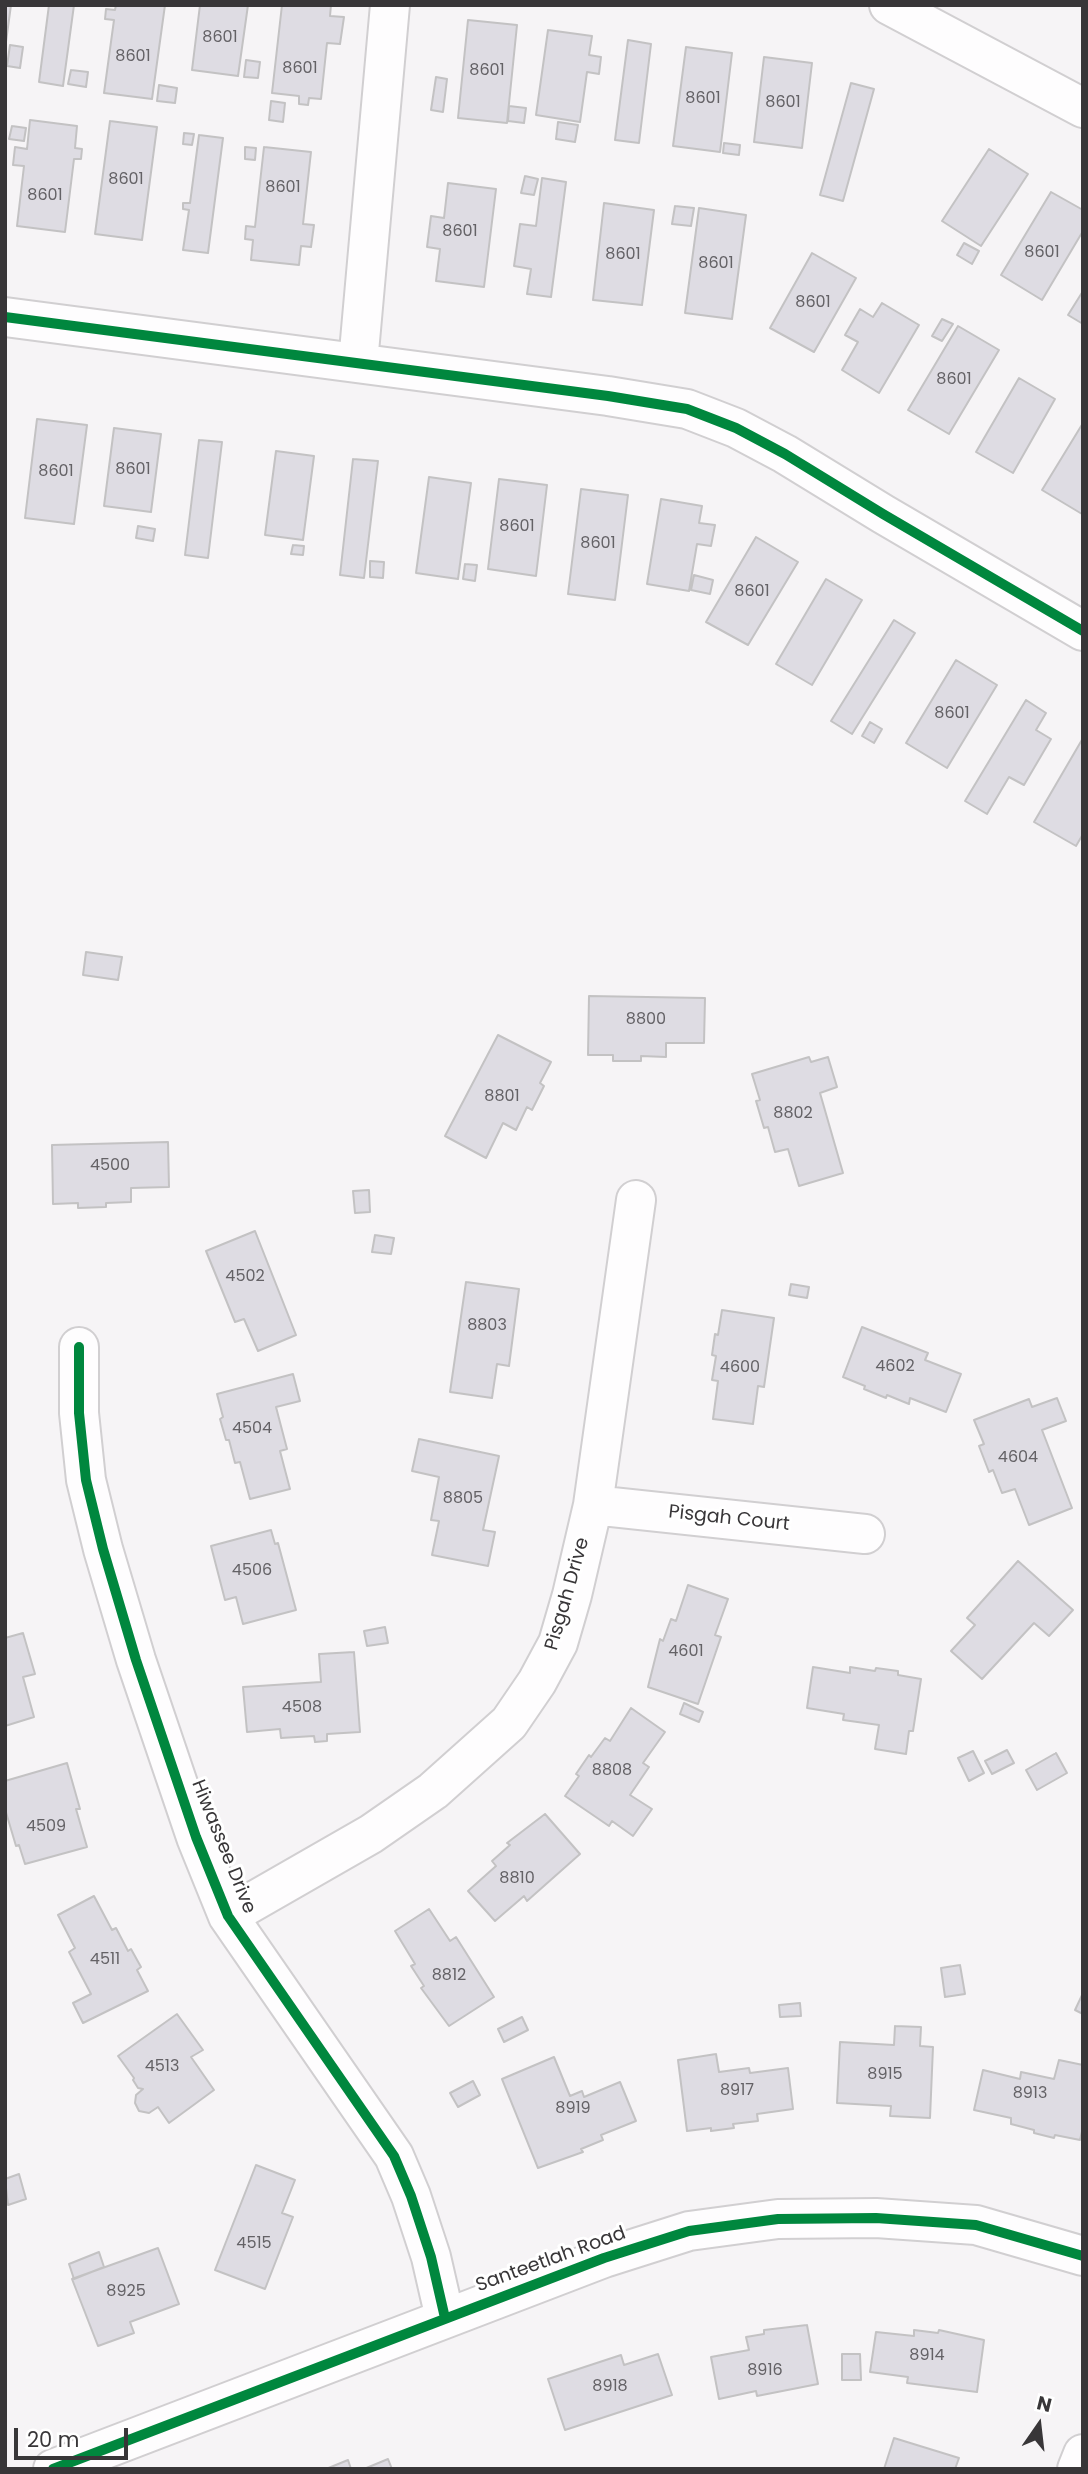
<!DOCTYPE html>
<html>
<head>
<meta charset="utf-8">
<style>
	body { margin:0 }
	#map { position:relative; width:1088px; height:2474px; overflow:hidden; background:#f6f4f6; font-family:Poppins,sans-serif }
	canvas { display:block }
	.frame { position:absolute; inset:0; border:7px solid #383638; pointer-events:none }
	.north { position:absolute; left:1004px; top:2390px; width:70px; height:70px; -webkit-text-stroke:5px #fff; paint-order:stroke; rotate:14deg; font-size:19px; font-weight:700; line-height:28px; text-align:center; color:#383638 }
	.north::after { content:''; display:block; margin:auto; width:24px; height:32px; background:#383638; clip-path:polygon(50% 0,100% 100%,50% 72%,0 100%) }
	.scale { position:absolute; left:14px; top:2428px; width:114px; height:32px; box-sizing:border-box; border:4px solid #383638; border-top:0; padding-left:9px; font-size:21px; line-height:24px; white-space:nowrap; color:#383638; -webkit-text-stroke:5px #fff; paint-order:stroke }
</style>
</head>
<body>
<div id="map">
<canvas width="1088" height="2474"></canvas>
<div class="frame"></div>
<div class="north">N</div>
<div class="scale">20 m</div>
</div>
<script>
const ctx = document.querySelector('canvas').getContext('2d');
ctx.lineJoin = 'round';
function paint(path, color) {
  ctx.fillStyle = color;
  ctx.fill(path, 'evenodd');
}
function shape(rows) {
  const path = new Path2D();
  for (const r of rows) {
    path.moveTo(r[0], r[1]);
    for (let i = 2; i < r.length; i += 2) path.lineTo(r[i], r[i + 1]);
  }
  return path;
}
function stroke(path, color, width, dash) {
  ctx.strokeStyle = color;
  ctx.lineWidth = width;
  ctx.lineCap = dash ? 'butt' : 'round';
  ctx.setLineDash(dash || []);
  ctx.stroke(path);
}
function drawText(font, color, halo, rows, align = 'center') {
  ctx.font = font + ' Poppins,sans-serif';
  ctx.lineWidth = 6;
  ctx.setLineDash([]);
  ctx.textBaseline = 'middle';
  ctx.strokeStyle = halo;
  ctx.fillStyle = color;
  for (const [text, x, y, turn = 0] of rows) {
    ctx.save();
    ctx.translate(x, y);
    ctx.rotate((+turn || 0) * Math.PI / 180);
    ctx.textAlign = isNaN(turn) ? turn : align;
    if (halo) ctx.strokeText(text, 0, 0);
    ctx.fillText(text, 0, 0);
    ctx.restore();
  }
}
const building = shape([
	[5,5,11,5,5,49,5,5],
	[49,5,74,5,63,86,39,82,49,5],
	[116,5,165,5,152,99,104,93,114,20,105,19,106,9,115,10,116,5],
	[200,5,248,5,238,76,192,70,200,5],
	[282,5,331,5,330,16,344,17,340,44,327,43,321,99,309,98,308,105,299,104,299,96,272,93,282,5],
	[468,20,517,25,507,123,458,118,468,20],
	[548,30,592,36,589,55,601,57,599,74,587,72,580,122,536,115,548,30],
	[628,40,651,44,639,143,615,140,628,40],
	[10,45,23,47,20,68,7,66,10,45],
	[686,47,732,53,720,152,673,146,686,47],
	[764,57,812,63,802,148,754,142,764,57],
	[246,60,260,62,258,78,244,77,246,60],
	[71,70,88,72,86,87,68,84,71,70],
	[436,77,447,79,443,112,431,110,436,77],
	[851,83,874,89,843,201,820,195,851,83],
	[159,85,177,88,175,103,157,101,159,85],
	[271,101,285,103,283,122,269,120,271,101],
	[509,106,526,108,524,123,508,121,509,106],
	[30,120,77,126,75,148,82,149,81,159,74,159,65,232,17,226,24,166,13,165,15,147,27,149,30,120],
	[110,121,157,127,142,240,95,234,110,121],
	[558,122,578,125,575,142,556,139,558,122],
	[12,126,26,128,24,141,9,139,12,126],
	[184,133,194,134,192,145,183,144,184,133],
	[199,135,223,138,208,253,183,250,189,210,183,209,183,203,190,203,199,135],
	[724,143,740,145,739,155,723,153,724,143],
	[245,147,256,148,255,160,245,159,245,147],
	[264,147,311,152,303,224,314,225,311,247,301,246,299,265,251,260,253,240,245,239,246,226,255,227,264,147],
	[989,149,1028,174,981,246,942,221,989,149],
	[525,176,538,179,534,195,521,193,525,176],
	[542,178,566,182,551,297,527,294,531,269,514,266,520,224,536,226,542,178],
	[448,183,496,189,484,287,436,281,440,249,427,247,431,216,444,218,448,183],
	[1051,192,1083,210,1083,231,1042,300,1001,275,1051,192],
	[604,203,654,210,642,305,593,300,604,203],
	[675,206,694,208,691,226,672,224,675,206],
	[699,208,746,215,732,319,685,313,699,208],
	[964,243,979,251,972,264,957,255,964,243],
	[812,253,856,278,814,352,770,328,812,253],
	[1083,291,1083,324,1068,315,1083,291],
	[882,303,919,325,879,393,842,370,858,342,845,335,860,309,873,317,882,303],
	[942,319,953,324,942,341,932,336,942,319],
	[958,326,999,350,949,434,908,410,958,326],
	[1019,378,1055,399,1013,473,976,452,1019,378],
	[37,419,87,425,74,524,25,518,37,419],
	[1083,423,1083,513,1082,514,1042,490,1083,423],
	[114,428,161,434,151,512,104,506,114,428],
	[199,440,222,442,208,558,185,555,199,440],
	[276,451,314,456,303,540,265,535,276,451],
	[353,459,378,461,364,578,340,575,353,459],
	[429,477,471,483,458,579,416,573,429,477],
	[499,479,547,485,536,576,488,569,499,479],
	[581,489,628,495,615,600,568,594,581,489],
	[661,499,702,506,699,523,715,525,711,546,697,544,689,591,647,584,661,499],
	[138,526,155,529,153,541,136,538,138,526],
	[756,537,798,562,748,645,706,622,756,537],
	[293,545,304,546,303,555,291,554,293,545],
	[370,561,384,562,383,578,370,577,370,561],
	[465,564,477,565,475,581,463,579,465,564],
	[694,575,713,580,710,594,691,590,694,575],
	[826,579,862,600,812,685,776,664,826,579],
	[894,620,915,633,852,734,831,721,894,620],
	[956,660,997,685,947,768,906,743,956,660],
	[1026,700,1046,713,1036,730,1051,739,1024,785,1009,777,987,814,965,801,1026,700],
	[870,722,882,729,874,743,862,736,870,722],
	[1083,738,1083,834,1076,846,1034,822,1083,738],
	[86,952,122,957,118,980,83,975,86,952],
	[589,996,705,998,704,1043,666,1043,666,1057,641,1056,641,1061,613,1061,613,1055,588,1055,589,996],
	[498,1035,551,1062,540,1083,544,1086,532,1110,527,1107,516,1130,503,1123,486,1158,445,1136,498,1035],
	[809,1057,811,1062,828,1057,837,1087,820,1093,843,1173,799,1186,788,1149,775,1152,768,1127,764,1128,756,1101,760,1100,752,1074,809,1057],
	[168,1142,169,1187,131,1188,131,1202,106,1203,106,1207,78,1208,78,1203,53,1204,52,1145,168,1142],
	[369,1190,370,1212,355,1213,353,1191,369,1190],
	[255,1231,296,1335,258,1351,244,1319,235,1322,206,1251,255,1231],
	[375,1235,394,1238,391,1254,372,1252,375,1235],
	[466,1282,519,1289,509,1366,497,1364,492,1398,450,1392,466,1282],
	[791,1284,809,1287,807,1298,789,1295,791,1284],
	[722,1310,774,1318,764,1387,758,1386,753,1424,713,1419,718,1381,712,1380,716,1356,712,1355,715,1334,718,1335,722,1310],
	[862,1327,928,1353,925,1360,961,1374,946,1412,910,1398,909,1404,887,1395,886,1398,864,1389,865,1386,843,1377,862,1327],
	[293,1374,300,1401,276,1407,287,1449,280,1451,290,1489,250,1499,240,1462,235,1463,229,1440,226,1440,220,1419,223,1417,217,1394,293,1374],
	[1057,1398,1066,1421,1042,1430,1072,1508,1029,1525,1015,1489,1002,1493,993,1470,989,1472,979,1446,984,1444,974,1420,1029,1399,1032,1407,1057,1398],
	[419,1439,499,1456,483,1530,495,1532,488,1566,432,1555,439,1521,431,1520,439,1477,412,1471,419,1439],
	[271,1530,275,1544,278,1543,296,1610,243,1624,236,1597,225,1600,211,1546,271,1530],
	[1018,1561,1073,1610,1049,1636,1034,1623,982,1679,951,1651,975,1625,967,1618,1018,1561],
	[688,1585,728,1599,715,1635,721,1637,698,1704,648,1687,660,1639,663,1641,671,1619,676,1621,688,1585],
	[385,1627,388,1643,367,1646,364,1631,385,1627],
	[23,1633,35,1674,23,1677,34,1717,5,1726,5,1638,23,1633],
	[354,1652,360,1732,327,1734,327,1741,315,1742,314,1736,281,1738,280,1729,247,1732,243,1687,321,1682,319,1654,354,1652],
	[813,1667,850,1673,850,1667,875,1671,876,1668,898,1671,898,1675,921,1679,913,1731,909,1731,906,1754,875,1749,879,1725,843,1720,844,1714,807,1708,813,1667],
	[684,1703,703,1712,699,1722,680,1714,684,1703],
	[631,1708,665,1732,643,1763,649,1767,630,1795,652,1809,633,1836,612,1821,609,1826,565,1796,579,1776,576,1774,589,1755,591,1757,605,1738,610,1741,631,1708],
	[1007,1750,1014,1763,992,1774,985,1761,1007,1750],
	[973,1751,984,1773,969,1781,958,1758,973,1751],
	[1056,1753,1067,1773,1037,1790,1026,1770,1056,1753],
	[67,1763,80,1809,76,1809,87,1847,25,1864,19,1845,16,1846,5,1809,5,1781,67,1763],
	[545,1814,580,1854,527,1901,524,1896,495,1921,468,1891,496,1866,492,1861,510,1845,507,1843,545,1814],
	[94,1896,112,1930,116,1928,128,1951,131,1949,141,1967,137,1970,148,1991,83,2023,73,2003,91,1994,69,1952,75,1948,58,1915,94,1896],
	[429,1909,450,1941,456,1937,494,1997,449,2026,421,1988,424,1986,411,1966,415,1964,395,1931,429,1909],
	[960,1965,965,1994,945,1997,941,1968,960,1965],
	[1083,1993,1083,2014,1075,2010,1083,1993],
	[800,2003,801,2016,780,2017,779,2005,800,2003],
	[177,2014,203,2050,191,2057,214,2090,169,2123,158,2107,149,2113,139,2111,135,2103,136,2095,143,2089,138,2088,133,2080,134,2078,118,2056,177,2014],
	[522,2017,528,2030,504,2042,498,2029,522,2017],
	[895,2026,921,2027,920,2046,933,2047,930,2118,890,2116,891,2106,837,2103,840,2042,894,2045,895,2026],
	[716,2054,719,2072,749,2068,750,2073,788,2068,793,2109,757,2114,758,2121,733,2124,734,2128,711,2131,711,2128,687,2131,678,2060,716,2054],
	[554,2057,570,2096,582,2091,584,2097,620,2082,636,2121,601,2135,603,2140,581,2149,583,2152,538,2168,502,2079,554,2057],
	[1059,2060,1083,2065,1083,2127,1080,2140,1055,2135,1054,2138,1034,2133,1034,2130,1011,2124,1011,2118,974,2110,983,2070,1020,2079,1021,2072,1054,2079,1059,2060],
	[473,2081,480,2095,458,2107,450,2093,473,2081],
	[256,2165,295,2180,282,2213,293,2217,265,2289,215,2270,256,2165],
	[19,2174,26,2199,8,2205,5,2179,19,2174],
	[158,2248,179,2304,130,2322,134,2333,98,2346,72,2279,158,2248],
	[99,2252,104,2267,74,2279,69,2264,99,2252],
	[807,2325,818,2384,757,2396,756,2391,719,2399,711,2357,749,2350,746,2337,764,2334,764,2330,807,2325],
	[914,2330,938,2333,939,2330,984,2340,977,2392,907,2383,908,2377,870,2372,876,2332,914,2336,914,2330],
	[658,2354,672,2395,565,2430,548,2379,621,2355,624,2365,658,2354],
	[842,2354,860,2354,861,2380,842,2380,842,2354],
	[894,2438,959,2458,955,2469,884,2469,894,2438],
	[388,2459,392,2469,364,2469,388,2459],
	[348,2460,351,2469,326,2469,348,2460]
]);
const minor = shape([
	[889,5,1083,108],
	[5,317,608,396,687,409,736,428,785,454,883,514,1083,631],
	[358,363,390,5],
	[79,1347,79,1413,86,1480,103,1549,136,1660,196,1837,228,1916,394,2156,411,2196,431,2257,445,2318],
	[593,1505,865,1534],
	[228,1916,371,1834,433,1791,509,1723,537,1682,558,1643,572,1595,593,1505,636,1200],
	[53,2469,604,2258,689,2231,778,2219,876,2218,976,2225,1083,2256]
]);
const major = shape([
	[1077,2469,1083,2454]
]);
const cycleway = shape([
	[5,317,608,396,687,409,736,428,785,454,883,514,1083,631],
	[79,1347,79,1413,86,1480,103,1549,136,1660,196,1837,228,1916,394,2156,411,2196,431,2257,445,2318],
	[53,2469,604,2258,689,2231,778,2219,876,2218,976,2225,1083,2256]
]);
const numberNames = [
	["8601",220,38],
	["8601",133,57],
	["8601",300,69],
	["8601",487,71],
	["8601",703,99],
	["8601",783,103],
	["8601",126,180],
	["8601",283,188],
	["8601",45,196],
	["8601",460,232],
	["8601",1042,253],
	["8601",623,255],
	["8601",716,264],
	["8601",813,303],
	["8601",954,380],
	["8601",133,470],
	["8601",56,472],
	["8601",517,527],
	["8601",598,544],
	["8601",752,592],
	["8601",952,714],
	["8800",646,1020],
	["8801",502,1097],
	["8802",793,1114],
	["4500",110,1166],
	["4502",245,1277],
	["8803",487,1326],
	["4602",895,1367],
	["4600",740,1368],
	["4504",252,1429],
	["4604",1018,1458],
	["8805",463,1499],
	["4506",252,1571],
	["4601",686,1652],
	["4508",302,1708],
	["8808",612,1771],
	["4509",46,1827],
	["8810",517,1879],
	["4511",105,1960],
	["8812",449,1976],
	["4513",162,2067],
	["8915",885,2075],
	["8917",737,2091],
	["8913",1030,2094],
	["8919",573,2109],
	["4515",254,2244],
	["8925",126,2292],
	["8914",927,2356],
	["8916",765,2371],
	["8918",610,2387]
];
const streetNames = [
	["Pisgah Court",729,1519,6],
	["Pisgah Drive",568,1594,-74],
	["Hiwassee Drive",223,1847,68],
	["Santeetlah Road",551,2260,-20]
];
paint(building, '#dedce3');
stroke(building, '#c3c2c3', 2);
stroke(minor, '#d1cfd1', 42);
stroke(major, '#d1cfd1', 42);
stroke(minor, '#fefdfe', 38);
stroke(major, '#fefdfe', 38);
stroke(cycleway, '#00873e', 10);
drawText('16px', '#646266', null, numberNames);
drawText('19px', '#383638', '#fff', streetNames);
</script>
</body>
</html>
